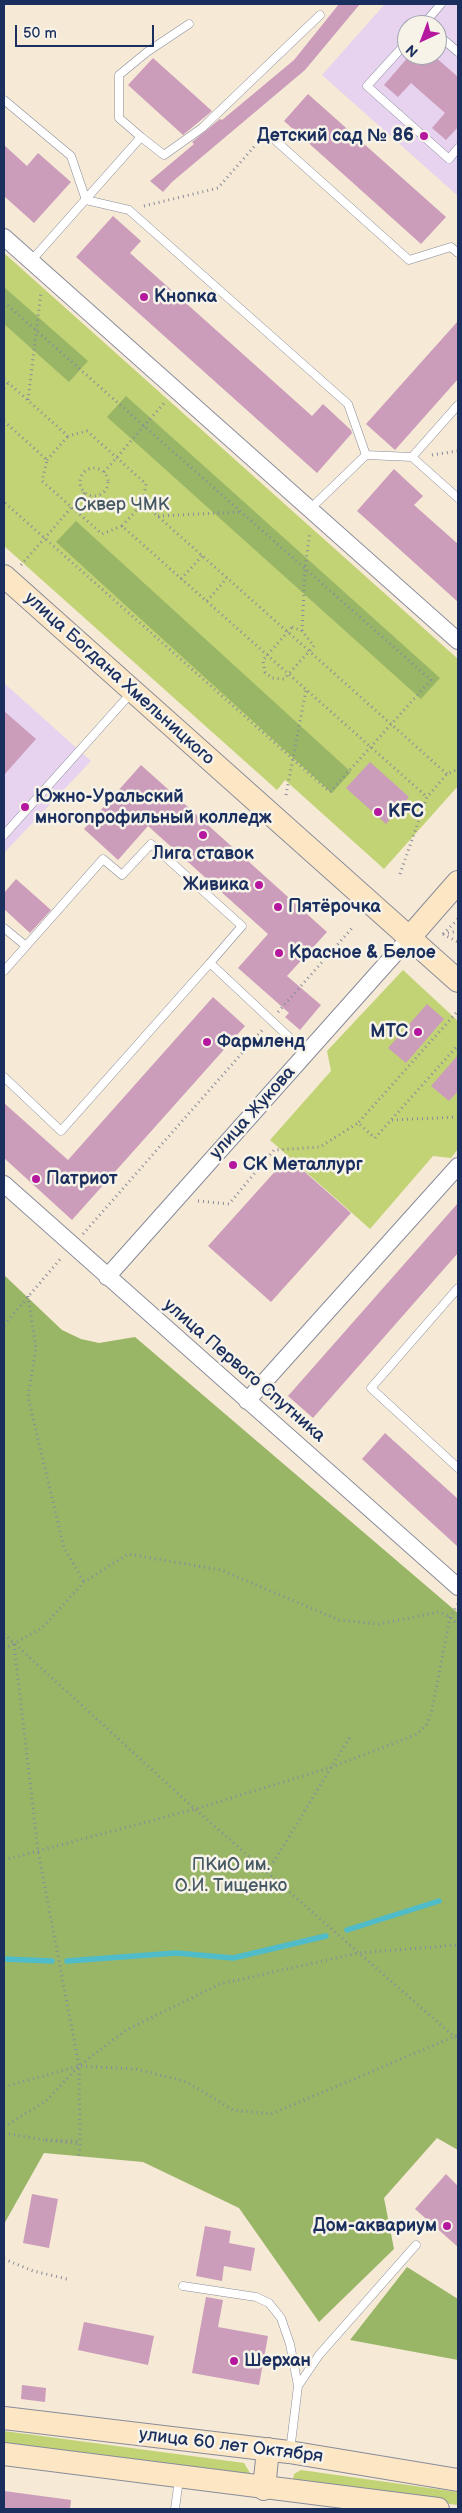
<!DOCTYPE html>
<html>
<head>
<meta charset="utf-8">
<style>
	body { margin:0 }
	#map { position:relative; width:462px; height:2513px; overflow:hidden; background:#f6e9d6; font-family:"Balsamiq Sans",sans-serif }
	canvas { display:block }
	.frame { position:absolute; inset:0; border:5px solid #1b2f5e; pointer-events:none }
	.north { position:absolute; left:397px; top:15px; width:50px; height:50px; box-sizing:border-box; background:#f7f3e8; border:1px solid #9fa5b1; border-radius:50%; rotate:223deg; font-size:14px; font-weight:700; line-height:20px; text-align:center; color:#1b2f5e }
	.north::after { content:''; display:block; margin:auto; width:18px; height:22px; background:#b5179e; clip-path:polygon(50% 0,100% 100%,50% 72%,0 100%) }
	.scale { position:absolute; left:15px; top:25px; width:139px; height:22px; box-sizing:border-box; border:2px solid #1b2f5e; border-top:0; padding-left:6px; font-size:15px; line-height:18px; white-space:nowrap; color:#1b2f5e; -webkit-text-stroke:4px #f7f3e8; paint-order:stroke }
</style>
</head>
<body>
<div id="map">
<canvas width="462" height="2513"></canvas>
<div class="frame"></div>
<div class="north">N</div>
<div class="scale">50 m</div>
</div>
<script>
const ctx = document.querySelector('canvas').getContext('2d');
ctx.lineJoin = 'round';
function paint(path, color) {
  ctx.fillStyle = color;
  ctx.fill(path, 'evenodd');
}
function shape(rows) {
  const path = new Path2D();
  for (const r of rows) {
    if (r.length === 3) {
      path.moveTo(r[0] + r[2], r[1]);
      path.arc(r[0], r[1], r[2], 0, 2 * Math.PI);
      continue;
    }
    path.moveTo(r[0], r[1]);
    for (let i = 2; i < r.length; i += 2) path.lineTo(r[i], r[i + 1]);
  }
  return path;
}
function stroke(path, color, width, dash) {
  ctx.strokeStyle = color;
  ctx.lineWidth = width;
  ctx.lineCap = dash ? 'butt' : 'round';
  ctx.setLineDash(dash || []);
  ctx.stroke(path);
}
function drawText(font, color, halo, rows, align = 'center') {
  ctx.font = font + ' "Balsamiq Sans",sans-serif';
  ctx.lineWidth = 5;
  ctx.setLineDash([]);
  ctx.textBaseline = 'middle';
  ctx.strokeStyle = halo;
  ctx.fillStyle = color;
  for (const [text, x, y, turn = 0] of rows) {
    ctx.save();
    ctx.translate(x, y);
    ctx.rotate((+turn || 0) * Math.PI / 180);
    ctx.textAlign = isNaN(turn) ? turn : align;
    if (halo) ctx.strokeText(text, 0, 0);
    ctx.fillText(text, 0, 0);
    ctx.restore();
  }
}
const built = shape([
	[385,4,458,4,458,196,322,75],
	[407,25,437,25,437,55,407,55],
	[4,683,91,761,4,853]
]);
const green = shape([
	[4,253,458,659,458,786,384,869,285,780,277,790,4,546],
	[403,970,458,1021,458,1149,451,1158,433,1156,370,1229,270,1140,331,1071,327,1051],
	[4,2431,244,2463,250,2473,248,2476,4,2446],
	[301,2470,458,2492,458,2505,299,2485,293,2479,294,2474]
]);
const forest = shape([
	[4,287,88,361,69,382,4,324],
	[126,396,440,678,421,699,107,417],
	[76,521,351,772,332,793,56,542],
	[4,1275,62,1330,81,1339,99,1343,135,1337,458,1613,458,2150,437,2138,384,2198,394,2249,319,2322,239,2208,143,2162,44,2153,4,2224],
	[407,2267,458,2299,458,2360,350,2340]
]);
const stream = shape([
	[347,1930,439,1901],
	[4,1959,52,1961],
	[67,1961,176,1953,233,1958,326,1936]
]);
const building = shape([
	[339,4,360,4,305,70,172,182,163,192,150,181,194,144,192,142,220,119,222,120,294,60],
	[410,55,433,55,458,77,458,127,446,140,432,128,445,113,411,83,398,97,384,85],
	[153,58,212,111,183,135,128,85],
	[308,94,446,217,421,244,284,121],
	[4,145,27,166,38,153,71,182,34,223,4,196],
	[113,216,141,241,130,253,312,416,323,404,351,430,352,433,317,473,76,257],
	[458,321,458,379,395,450,366,424],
	[394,469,423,496,414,505,458,544,458,602,357,511],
	[4,711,36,739,4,775],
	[370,762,409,797,386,824,346,788],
	[141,765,327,932,287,976,321,1005,300,1030,285,1017,289,1013,238,968,268,934,148,826,118,860,84,829],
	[16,879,51,910,30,933,4,909,4,893],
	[213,997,245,1026,72,1220,4,1158,4,1103,68,1160],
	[427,1004,444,1019,406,1063,388,1048],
	[458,1055,458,1091,449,1101,431,1086],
	[288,1157,351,1213,271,1302,208,1246],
	[458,1203,458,1253,313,1418,288,1396],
	[385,1433,458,1499,458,1547,362,1459],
	[446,2174,458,2186,458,2247,415,2209],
	[32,2194,58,2199,49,2248,23,2243],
	[205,2226,231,2231,229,2243,255,2248,251,2271,224,2266,222,2281,196,2276],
	[206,2297,223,2300,218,2327,268,2336,259,2385,192,2373],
	[84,2322,154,2336,148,2365,78,2350],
	[22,2385,46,2388,45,2402,21,2399],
	[4,2491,71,2500,70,2509,4,2509]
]);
const path = shape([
	[144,206,218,188,259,141],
	[4,302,431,680,330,792,4,502],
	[4,379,68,436,87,431,146,484,143,503,447,774],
	[4,388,8,383],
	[28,400,41,292],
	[4,421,47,460,42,481,102,534,122,526,427,797],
	[432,455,458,451],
	[47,460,68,436],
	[94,482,14],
	[104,472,165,402],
	[158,516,240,512],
	[122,526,143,503],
	[21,565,85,492],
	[181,579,202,556],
	[207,601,227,578],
	[292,627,302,631,314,646,284,679,272,678,265,672,263,660,292,627],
	[302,631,305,568,310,532],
	[286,795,306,690],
	[400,874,427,797,447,774,458,769],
	[443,934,458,919],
	[443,934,458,942],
	[443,934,458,931],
	[278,1012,354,926],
	[456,1013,358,1123,375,1138,458,1045],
	[392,1120,458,1117],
	[198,1201,229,1204,274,1150,320,1147,358,1123],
	[83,1234,264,1028],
	[28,1296,36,1348,28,1397,64,1548,84,1582],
	[4,1325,62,1257],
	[4,1634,195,1809,458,2040],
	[14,1644,38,1851,79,2066,80,2141,44,2140,80,2144,79,2156],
	[4,1649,42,1628,84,1582,128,1554,221,1570,339,1620,379,1624,439,1612,450,1617,458,1625],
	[4,1860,195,1809,332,1767,415,1735,426,1726,432,1710,450,1617,458,1604],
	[268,1871,351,1735],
	[4,2087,79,2066,136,2069,187,2082,233,2110,271,2114,458,2035],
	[4,2127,46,2101,79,2066,126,2030,220,1984,358,1953,458,1945],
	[4,2133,44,2140],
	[4,2259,33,2271,67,2279]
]);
const service = shape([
	[423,25,441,4],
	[437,34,458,52],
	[407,42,367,86,449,159,458,148],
	[4,100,71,156,86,200,129,210,348,404,366,455,412,457,458,498],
	[267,133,409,260,451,247,458,253],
	[141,137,119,118,119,75,147,52,189,24],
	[31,261,141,137,164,155,202,128,320,15],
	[412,457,458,405],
	[310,509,366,455],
	[4,835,132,692],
	[4,928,26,946],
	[4,971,103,859,122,875,151,844,242,926,210,963],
	[4,1077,61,1131,210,963,306,1053],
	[458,1288,371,1388,458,1468],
	[183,2286,256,2297,269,2303,281,2318,290,2344,298,2386,290,2451],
	[298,2386,319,2355,416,2245],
	[175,2509,179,2479]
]);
const minor = shape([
	[4,237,458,641],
	[4,1184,458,1587],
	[107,1277,409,938],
	[247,1401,458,1166]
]);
const secondary = shape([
	[4,576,458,981],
	[409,938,458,882],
	[4,2418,289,2452,458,2480],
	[4,2454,438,2509],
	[264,2489,268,2449]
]);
const markers = [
	[424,136,5,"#b5179e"],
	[144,297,5,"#b5179e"],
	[25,807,5,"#b5179e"],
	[378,812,5,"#b5179e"],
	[203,835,5,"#b5179e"],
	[259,885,5,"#b5179e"],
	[278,907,5,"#b5179e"],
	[279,953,5,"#b5179e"],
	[418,1032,5,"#b5179e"],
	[207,1042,5,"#b5179e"],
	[233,1165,5,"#b5179e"],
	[36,1179,5,"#b5179e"],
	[447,2226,5,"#b5179e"],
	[234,2361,5,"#b5179e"]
];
const poiNames = [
	["Детский сад № 86",414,136,"right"],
	["Кнопка",154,297],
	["Южно-Уральский",35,797],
	["многопрофильный колледж",35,818],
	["KFC",388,812],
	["Лига ставок",203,854,"center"],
	["Живика",249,885,"right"],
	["Пятёрочка",288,907],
	["Красное & Белое",289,953],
	["МТС",408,1032,"right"],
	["Фармленд",217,1042],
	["СК Металлург",243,1165],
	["Патриот",46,1179],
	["Дом-аквариум",437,2226,"right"],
	["Шерхан",244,2361]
];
const parkNames = [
	["Сквер ЧМК",122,505],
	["ПКиО им.",231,1865],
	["О.И. Тищенко",231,1886]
];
const streetNames = [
	["улица Богдана Хмельницкого",119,679,42],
	["улица Жукова",253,1113,-48],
	["улица Первого Спутника",244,1371,41],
	["улица 60 лет Октября",231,2446,7]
];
paint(built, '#e7d2ef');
paint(green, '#c2d375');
paint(forest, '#99b566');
stroke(stream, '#50bcca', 5.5);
paint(building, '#cb9dbb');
stroke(service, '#888c9a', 9);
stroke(minor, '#888c9a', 18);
stroke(secondary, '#888c9a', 24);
stroke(path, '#888c9a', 3, [1, 4]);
stroke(service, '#fff', 8);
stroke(minor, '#fff', 16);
stroke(secondary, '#fce6c4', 22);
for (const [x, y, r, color] of markers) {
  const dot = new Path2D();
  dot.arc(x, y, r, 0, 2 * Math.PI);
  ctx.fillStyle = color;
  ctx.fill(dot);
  stroke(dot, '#f7f3e8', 2);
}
drawText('bold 18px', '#1b2f5e', '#f7f3e8', poiNames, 'left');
drawText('18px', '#455864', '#f7f3e8', parkNames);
drawText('18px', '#1b2f5e', '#f7f3e8', streetNames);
</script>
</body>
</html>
